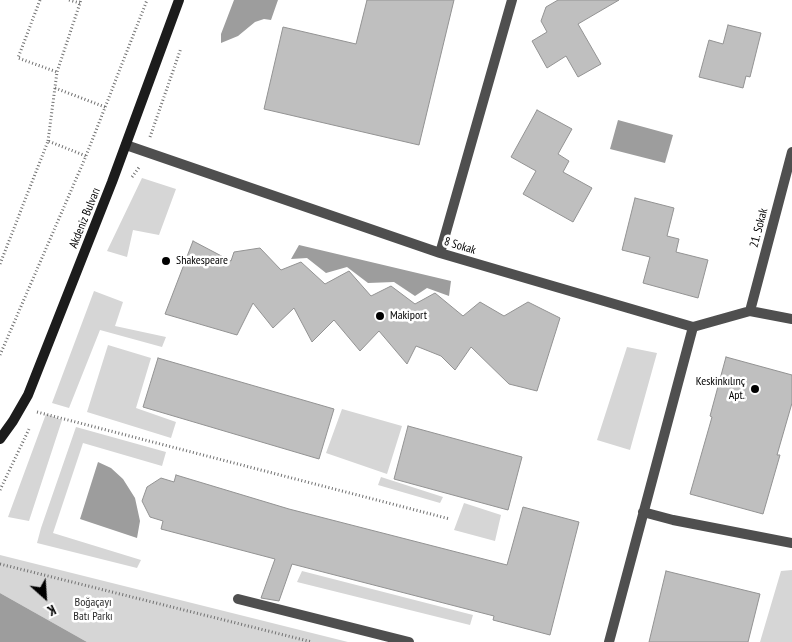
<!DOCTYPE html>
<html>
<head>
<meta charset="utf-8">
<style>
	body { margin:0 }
	#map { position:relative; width:792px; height:642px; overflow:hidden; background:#fff; font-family:"PT Sans Narrow",sans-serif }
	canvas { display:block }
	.north { position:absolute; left:20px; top:572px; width:50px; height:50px; -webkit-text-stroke:4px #fff; paint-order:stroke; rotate:154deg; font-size:14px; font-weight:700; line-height:20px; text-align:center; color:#000 }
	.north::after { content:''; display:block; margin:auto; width:18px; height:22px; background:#000; clip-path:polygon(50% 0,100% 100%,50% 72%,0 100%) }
</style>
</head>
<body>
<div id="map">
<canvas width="792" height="642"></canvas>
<div class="north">K</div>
</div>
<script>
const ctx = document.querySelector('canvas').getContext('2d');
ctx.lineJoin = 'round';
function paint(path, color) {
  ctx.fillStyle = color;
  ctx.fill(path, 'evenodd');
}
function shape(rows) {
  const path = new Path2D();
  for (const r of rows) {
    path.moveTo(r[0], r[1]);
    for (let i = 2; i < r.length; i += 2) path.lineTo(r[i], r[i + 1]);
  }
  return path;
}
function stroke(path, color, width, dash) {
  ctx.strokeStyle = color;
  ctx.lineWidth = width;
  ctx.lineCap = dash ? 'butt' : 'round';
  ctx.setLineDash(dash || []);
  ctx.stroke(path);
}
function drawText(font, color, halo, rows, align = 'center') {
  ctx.font = font + ' "PT Sans Narrow",sans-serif';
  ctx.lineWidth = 5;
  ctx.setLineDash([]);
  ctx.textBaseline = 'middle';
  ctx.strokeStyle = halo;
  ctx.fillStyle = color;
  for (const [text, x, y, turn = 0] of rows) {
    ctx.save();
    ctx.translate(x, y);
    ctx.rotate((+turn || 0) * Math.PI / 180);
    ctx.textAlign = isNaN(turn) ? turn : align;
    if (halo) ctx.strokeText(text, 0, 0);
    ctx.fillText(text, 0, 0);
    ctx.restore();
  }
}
const green = shape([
	[142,178,176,189,159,235,133,230,127,257,107,251],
	[94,291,123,302,115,326,166,337,162,347,100,330,69,408,52,403],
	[108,345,151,358,136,408,176,422,171,438,87,412],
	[627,347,657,353,630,450,597,440],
	[342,409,402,426,387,474,326,453],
	[46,414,62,420,29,521,8,517],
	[76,427,166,452,162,466,83,443,53,533,141,560,137,568,37,543,41,528],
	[381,477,443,497,440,503,378,485],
	[464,503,501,515,495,541,454,530],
	[0,555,348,642,87,642,0,593],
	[792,570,792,642,760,642,781,571],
	[302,571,473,615,470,625,297,582]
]);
const water = shape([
	[234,0,278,0,271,20,264,19,255,22,238,36,221,43,221,34],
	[618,120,673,135,665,163,610,149],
	[299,245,451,281,449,296,427,288,415,296,394,282,368,283,347,267,326,273,307,258,291,259],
	[98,462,111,468,123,479,135,498,140,521,137,538,80,519],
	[0,593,87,642,0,642]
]);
const building = shape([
	[367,0,454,0,419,145,264,109,283,27,356,44,367,0],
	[558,0,619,0,578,24,601,64,578,77,566,56,547,68,532,41,547,32,541,21,546,7,558,0],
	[728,25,761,33,750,77,746,76,743,88,699,77,709,40,723,44,728,25],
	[537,110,572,129,558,154,569,161,563,172,592,188,573,222,523,194,536,171,511,157,537,110],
	[635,198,674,208,667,236,679,239,676,252,708,260,698,298,643,283,650,257,622,250,635,198],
	[193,241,231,261,234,252,260,248,281,270,301,262,325,284,349,271,371,296,391,286,415,304,435,293,463,316,480,302,504,316,528,302,560,318,537,391,509,384,471,347,455,370,441,356,416,346,407,364,379,331,360,351,334,320,312,342,294,308,273,328,253,303,237,335,165,314,193,241],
	[726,357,792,375,792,403,777,455,780,455,763,514,690,494,712,417,710,416,726,357],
	[158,358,334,409,319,459,143,407,158,358],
	[408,426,522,457,508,510,394,479,408,426],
	[176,475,289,509,507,565,523,507,579,522,550,635,493,620,494,616,292,564,279,601,261,598,275,559,161,529,163,521,150,517,142,501,147,487,161,478,174,482,176,475],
	[666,571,760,594,748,642,649,642,666,571]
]);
const path = shape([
	[40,0,18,58,57,72],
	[69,0,80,3],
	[55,88,105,107],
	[150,137,181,48],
	[48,141,57,72,81,0],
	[132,177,140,166],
	[0,264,48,141,86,156],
	[0,355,86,156,147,0],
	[37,412,450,519],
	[0,490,30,427],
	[0,564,312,642]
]);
const street = shape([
	[126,145,440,253,693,327,750,311,792,319],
	[440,253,512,0],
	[750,311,792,152],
	[643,512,673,520,792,543],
	[238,599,409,642],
	[609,642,693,327]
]);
const secondary = shape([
	[0,439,13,421,28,395,112,182,179,0]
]);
const markers = [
	[166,261,5,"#000"],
	[380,316,5,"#000"],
	[755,389,5,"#000"]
];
const streetNames = [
	["Akdeniz Bulvarı",85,218,-68],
	["21. Sokak",759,228,-75],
	["8 Sokak",460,246,17]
];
const poiNames = [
	["Shakespeare",176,261],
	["Makiport",390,316],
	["Keskinkılınç",745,382,"right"],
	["Apt.",745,396,"right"]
];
const parkNames = [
	["Boğaçayı",93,603],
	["Batı Parkı",93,617]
];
paint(green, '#d6d6d6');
paint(water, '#9d9d9d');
paint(building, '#bfbfbf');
stroke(building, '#939393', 1);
stroke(path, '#717171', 3, [1, 2.5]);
stroke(street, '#4f4f4f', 10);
stroke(secondary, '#1c1c1c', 10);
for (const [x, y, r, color] of markers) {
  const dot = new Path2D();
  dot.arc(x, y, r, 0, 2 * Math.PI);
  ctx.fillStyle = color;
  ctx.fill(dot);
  stroke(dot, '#fff', 2);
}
drawText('12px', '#000', '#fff', streetNames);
drawText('12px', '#000', '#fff', poiNames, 'left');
drawText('12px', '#2d2d2d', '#fff', parkNames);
</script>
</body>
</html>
